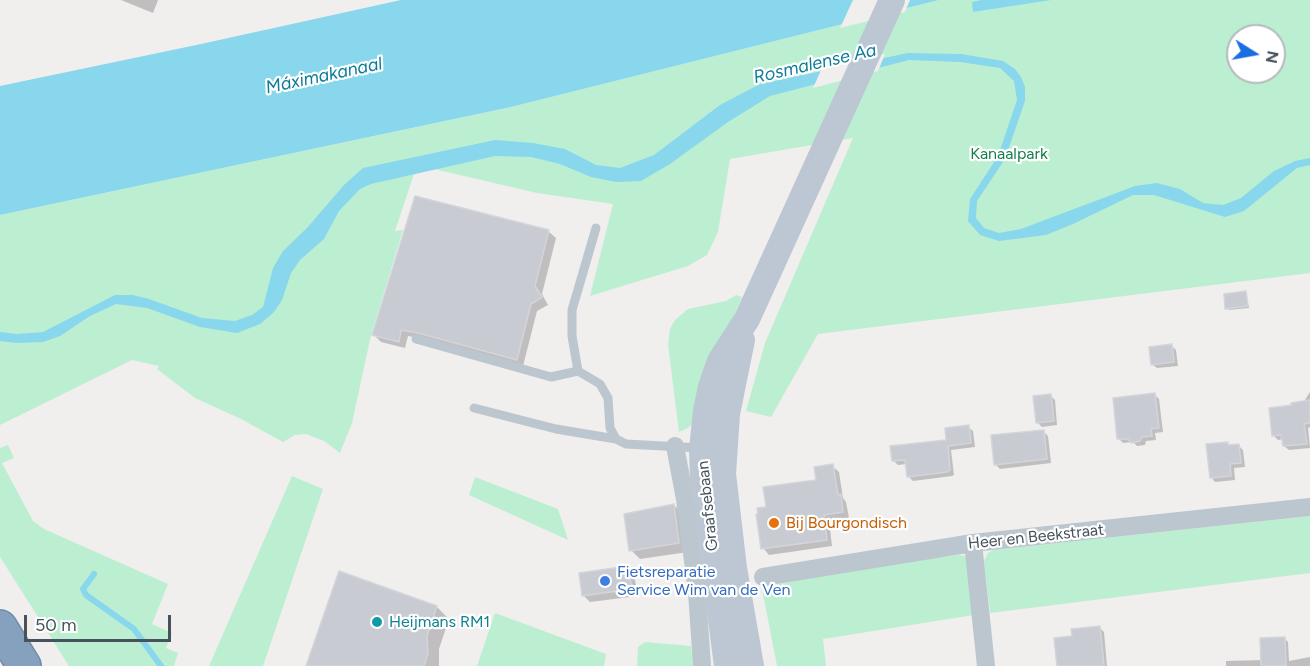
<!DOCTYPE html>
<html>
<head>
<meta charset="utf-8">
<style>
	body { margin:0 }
	#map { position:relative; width:1310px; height:666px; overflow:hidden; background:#f1eeee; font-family:Figtree,sans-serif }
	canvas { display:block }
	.north { position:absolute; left:1226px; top:24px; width:60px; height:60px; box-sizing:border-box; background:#fff; border:2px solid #b5babe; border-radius:50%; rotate:101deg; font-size:16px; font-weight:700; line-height:24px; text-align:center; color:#46525c }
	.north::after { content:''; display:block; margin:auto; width:21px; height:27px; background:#186ee2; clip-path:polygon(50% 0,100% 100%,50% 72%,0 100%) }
	.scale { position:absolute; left:24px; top:615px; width:147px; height:27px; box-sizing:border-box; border:3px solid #46525c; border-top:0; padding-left:8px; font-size:18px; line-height:21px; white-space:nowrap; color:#46525c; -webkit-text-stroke:4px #fff; paint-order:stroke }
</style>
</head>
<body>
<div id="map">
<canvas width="1310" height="666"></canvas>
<div class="north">N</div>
<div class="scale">50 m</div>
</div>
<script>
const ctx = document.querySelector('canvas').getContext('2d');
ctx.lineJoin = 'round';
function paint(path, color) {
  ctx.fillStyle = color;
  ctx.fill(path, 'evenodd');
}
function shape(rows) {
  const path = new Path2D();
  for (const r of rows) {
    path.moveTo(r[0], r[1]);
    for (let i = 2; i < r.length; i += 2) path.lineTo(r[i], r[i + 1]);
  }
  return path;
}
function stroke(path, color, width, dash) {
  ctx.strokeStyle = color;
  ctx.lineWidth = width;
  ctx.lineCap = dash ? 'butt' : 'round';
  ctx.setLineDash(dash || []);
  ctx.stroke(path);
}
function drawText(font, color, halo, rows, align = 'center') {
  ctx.font = font + ' Figtree,sans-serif';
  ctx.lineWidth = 4.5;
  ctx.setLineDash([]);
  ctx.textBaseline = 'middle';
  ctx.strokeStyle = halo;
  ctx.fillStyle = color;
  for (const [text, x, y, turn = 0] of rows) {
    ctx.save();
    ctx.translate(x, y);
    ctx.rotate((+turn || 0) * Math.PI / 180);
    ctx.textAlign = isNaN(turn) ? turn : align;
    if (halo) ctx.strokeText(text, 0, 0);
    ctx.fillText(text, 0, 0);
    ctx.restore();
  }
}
const green = shape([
	[939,0,1310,0,1310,273,818,334,771,417,746,411,765,343,853,138,730,159,718,232,707,255,688,266,590,296,613,204,537,193,417,165,395,231,403,230,371,335,352,423,340,453,324,441,306,434,295,435,283,442,241,419,195,398,157,369,159,366,132,360,0,425,0,215,511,107],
	[1238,36,1274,36,1274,72,1238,72],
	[736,295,742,297,708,376,696,420,688,428,679,432,668,344,670,329,675,320,688,309,726,301],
	[8,445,14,458,2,463,33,521,44,529,168,584,152,624,172,633,166,648,178,653,174,666,69,666,0,557,0,448],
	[292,476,323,489,263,666,209,666],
	[475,477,558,509,568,540,469,495],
	[1310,516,1310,573,990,613,984,561,988,553,993,550],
	[959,555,965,556,969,560,974,615,823,639,826,666,777,666,762,589,765,587,850,569],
	[495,613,606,654,604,666,477,666],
	[645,642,691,646,693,666,637,666,638,647]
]);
const water = shape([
	[401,0,939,0,511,107,0,215,0,86,201,44],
	[981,0,1051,0,973,12,972,2],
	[908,53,961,54,1003,61,1015,69,1021,77,1025,87,1025,101,1005,159,977,201,976,218,984,228,999,233,1021,229,1135,186,1157,183,1180,189,1203,203,1223,205,1241,198,1274,171,1295,161,1310,158,1310,165,1297,168,1244,211,1225,217,1154,195,1133,195,1073,224,1046,235,999,241,980,235,968,221,970,199,998,156,1017,100,1014,81,1000,68,960,62,909,60,770,96,728,122,670,164,641,181,616,182,591,177,560,164,531,157,495,156,371,184,360,189,339,211,324,239,300,260,291,273,282,300,274,312,260,324,237,333,200,327,147,308,116,304,90,316,60,336,43,342,17,343,0,341,0,332,17,334,43,332,115,295,133,295,149,299,202,318,235,321,252,315,263,307,273,268,283,251,307,228,344,185,363,168,495,140,533,143,565,149,596,165,620,168,654,155,720,105,760,84]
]);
const pier = shape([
	[853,0,910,0,905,12,840,28],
	[885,54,878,71,813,88,822,68]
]);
const shadow = shape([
	[121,0,158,0,153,13],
	[416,198,549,232,556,238,542,294,548,305,537,311,523,366,426,339,408,336,405,348,381,342,374,335],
	[1246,293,1249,308,1229,310,1227,308],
	[1171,345,1176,350,1178,366,1157,368,1152,364],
	[1310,392,1310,427,1308,428,1310,448,1289,450,1284,446,1283,439,1278,440,1273,435,1294,407,1303,403],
	[1050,395,1055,400,1057,425,1042,427,1037,422],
	[1155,395,1159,399,1163,432,1155,433,1156,440,1146,441,1145,445,1137,446,1133,442,1123,443,1119,439],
	[968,427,973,431,975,447,951,450,954,475,952,476,913,481,908,476,907,464,898,465,893,460,948,441],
	[1043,431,1048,436,1051,463,1000,469,996,465],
	[1227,443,1230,446,1238,445,1243,450,1245,467,1234,468,1235,480,1215,482,1211,477],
	[832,466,839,472,843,498,846,502,849,518,829,520,832,546,769,555,763,548,767,509,818,481],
	[674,505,683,514,688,552,640,559,631,550],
	[627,568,634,575,638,596,590,602,583,595],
	[437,607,449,619,439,649,439,666,308,666],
	[1100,628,1104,632,1107,666,1058,666,1073,637],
	[1285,639,1288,642,1289,661,1310,657,1310,666,1226,666,1226,661,1262,660]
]);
const stream = shape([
	[94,574,83,589,86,595,134,629,161,666]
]);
const building = shape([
	[415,196,549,230,535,286,542,297,531,304,517,360,418,333,401,330,399,342,372,335,415,196],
	[1246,291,1248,306,1225,309,1224,294,1246,291],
	[1172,344,1174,362,1151,365,1149,347,1172,344],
	[1155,393,1159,428,1151,429,1152,436,1142,437,1140,441,1131,443,1128,439,1117,439,1113,398,1155,393],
	[1051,394,1054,421,1036,423,1033,396,1051,394],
	[1310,400,1310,423,1304,424,1307,444,1283,446,1281,435,1272,436,1269,408,1292,405,1291,403,1310,400],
	[969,425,971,443,948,446,950,470,947,472,907,477,905,460,892,461,890,446,946,440,945,428,969,425],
	[1044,430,1047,459,994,465,991,435,1044,430],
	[1228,442,1228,445,1239,444,1241,463,1230,464,1231,476,1210,478,1206,444,1228,442],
	[833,464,838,495,841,494,843,512,824,515,827,540,761,549,756,514,758,514,757,508,766,507,763,487,816,480,814,467,833,464],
	[674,504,679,543,629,551,624,514,674,504],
	[628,566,632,589,582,596,579,573,628,566],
	[339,571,437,606,427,636,428,653,424,666,306,666,339,571],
	[1100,626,1104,666,1057,666,1054,638,1072,636,1071,629,1100,626],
	[1285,637,1286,666,1261,666,1260,638,1285,637]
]);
const service = shape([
	[596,228,572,310,572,336,578,371,600,384,608,398,610,428,616,439,626,444,700,448],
	[416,339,551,377,578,371],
	[474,408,556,429,616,439]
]);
const minor = shape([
	[675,446,685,499,697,592,702,666],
	[973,543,986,666],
	[763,577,973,543,1310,507]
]);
const secondary = shape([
	[742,340,727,414,723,474,734,568,751,666],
	[727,666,703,479,702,449,706,411,711,387,720,361,747,319,892,0]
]);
const motorway = shape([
	[0,627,24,666]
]);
const markers = [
	[774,523,6,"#e8710a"],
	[605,581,6,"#3f7fe0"],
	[377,622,6,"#0f9aa8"]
];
const parkNames = [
	["Kanaalpark",1009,154]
];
const streetNames = [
	["Graafsebaan",708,506,-96],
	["Heer en Beekstraat",1036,537,-6]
];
const foodNames = [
	["Bij Bourgondisch",786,523]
];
const shopNames = [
	["Fietsreparatie",617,572],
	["Service Wim van de Ven",617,590]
];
const cultureNames = [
	["Heijmans RM1",389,622]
];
const waterNames = [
	["Rosmalense Aa",815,64,-13],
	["Máximakanaal",324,76,-12]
];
paint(green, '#bcefd1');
paint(water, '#89d7ec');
paint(pier, '#f1eeee');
paint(shadow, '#0003');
stroke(stream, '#89d7ec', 6);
paint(building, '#c8cbd1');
stroke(building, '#d2d5da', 1.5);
stroke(motorway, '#718caa', 36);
stroke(service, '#bcc6ce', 9);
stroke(minor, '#bcc6ce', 18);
stroke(secondary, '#bcc7d3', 26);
stroke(motorway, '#86a1be', 33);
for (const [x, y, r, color] of markers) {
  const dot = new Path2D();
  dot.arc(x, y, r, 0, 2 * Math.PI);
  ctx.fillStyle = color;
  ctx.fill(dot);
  stroke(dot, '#fff', 2);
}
drawText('16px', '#167e4b', '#fff', parkNames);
drawText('16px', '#46525c', '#fff', streetNames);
drawText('16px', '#c56008', '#fff', foodNames, 'left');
drawText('16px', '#366cbe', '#fff', shopNames, 'left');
drawText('16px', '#0d838f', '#fff', cultureNames, 'left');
drawText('italic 18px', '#0c7c9b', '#fff', waterNames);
</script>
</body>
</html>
